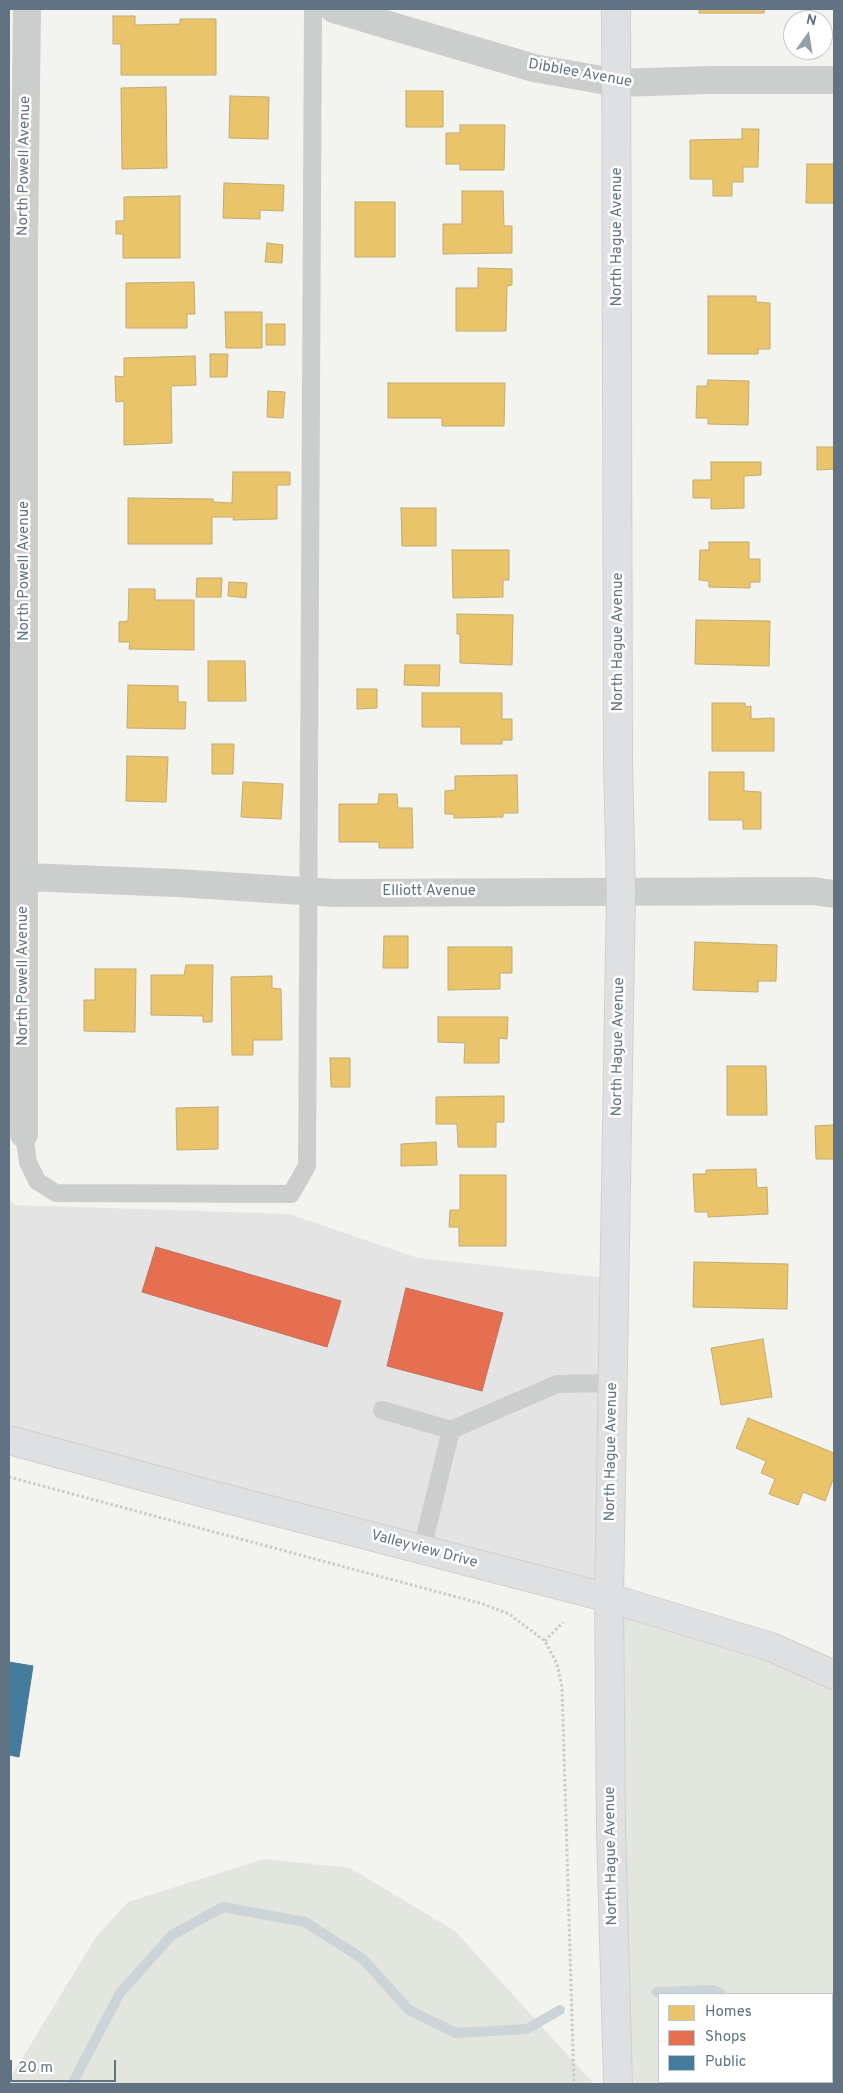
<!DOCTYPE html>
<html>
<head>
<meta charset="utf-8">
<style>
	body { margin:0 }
	#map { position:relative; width:843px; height:2093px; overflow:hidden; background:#f3f3f0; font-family:Overpass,sans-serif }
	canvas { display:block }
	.frame { position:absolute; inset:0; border:10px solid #617382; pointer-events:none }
	.legend { position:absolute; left:658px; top:1993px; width:175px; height:90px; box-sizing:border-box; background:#fff; border:1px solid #c0c7cd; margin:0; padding:6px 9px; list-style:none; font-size:15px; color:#617382 }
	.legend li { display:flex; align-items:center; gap:10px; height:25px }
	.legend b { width:25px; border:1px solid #c0c7cd }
	.north { position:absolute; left:783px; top:10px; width:50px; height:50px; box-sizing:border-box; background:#fff; border:1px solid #c0c7cd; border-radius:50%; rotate:13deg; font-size:14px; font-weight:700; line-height:20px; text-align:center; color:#617382 }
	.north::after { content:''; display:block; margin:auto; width:18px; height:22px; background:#94a0a8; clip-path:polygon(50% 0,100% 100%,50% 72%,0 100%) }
	.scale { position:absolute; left:10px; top:2060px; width:106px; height:22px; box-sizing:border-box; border:2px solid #617382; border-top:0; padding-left:6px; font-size:15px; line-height:18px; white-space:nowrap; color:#617382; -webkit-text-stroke:4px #fff; paint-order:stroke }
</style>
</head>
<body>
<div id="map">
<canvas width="843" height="2093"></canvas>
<div class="frame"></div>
<ul class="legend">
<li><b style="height:14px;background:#e9c46a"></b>Homes</li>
<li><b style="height:14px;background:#e76f51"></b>Shops</li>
<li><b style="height:14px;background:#457b9d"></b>Public</li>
</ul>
<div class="north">N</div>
<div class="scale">20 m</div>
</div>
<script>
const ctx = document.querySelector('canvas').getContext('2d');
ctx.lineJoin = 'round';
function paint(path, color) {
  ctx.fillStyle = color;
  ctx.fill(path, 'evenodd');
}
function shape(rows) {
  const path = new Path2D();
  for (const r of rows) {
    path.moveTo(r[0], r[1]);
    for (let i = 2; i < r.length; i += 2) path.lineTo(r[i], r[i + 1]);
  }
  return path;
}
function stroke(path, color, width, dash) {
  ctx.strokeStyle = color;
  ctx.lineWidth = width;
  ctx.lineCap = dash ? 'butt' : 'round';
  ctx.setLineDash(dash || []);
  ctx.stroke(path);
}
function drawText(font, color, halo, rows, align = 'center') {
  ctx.font = font + ' Overpass,sans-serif';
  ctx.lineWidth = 5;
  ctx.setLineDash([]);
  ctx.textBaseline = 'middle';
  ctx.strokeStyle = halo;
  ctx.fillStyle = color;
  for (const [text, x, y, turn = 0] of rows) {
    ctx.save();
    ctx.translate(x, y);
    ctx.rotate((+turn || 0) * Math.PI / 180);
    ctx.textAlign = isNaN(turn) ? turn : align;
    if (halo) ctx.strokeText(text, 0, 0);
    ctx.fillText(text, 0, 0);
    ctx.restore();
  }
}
const built = shape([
	[15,1205,289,1214,418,1258,616,1279,609,1598,13,1441]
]);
const green = shape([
	[9,1199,15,1205,13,1441,9,1440],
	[609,1598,834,1675,834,2084,618,2084],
	[659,1994,832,1994,832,2082,659,2082],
	[264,1859,350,1868,455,1931,594,2084,9,2084,9,2080,96,1937,128,1902]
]);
const homes = shape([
	[699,9,764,9,764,13,699,13,699,9],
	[113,16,135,16,135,25,180,24,180,19,216,19,216,75,121,75,121,44,113,44,113,16],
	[166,87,167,168,122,169,121,88,166,87],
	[406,91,443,91,443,127,406,127,406,91],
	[230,96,269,97,268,139,229,138,230,96],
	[460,125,505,125,504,170,460,170,460,164,446,164,446,133,460,133,460,125],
	[742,129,759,129,758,167,743,167,743,182,732,182,732,196,713,196,713,179,690,179,690,140,742,139,742,129],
	[807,164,834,164,834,203,806,203,807,164],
	[224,183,284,185,283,211,260,210,260,219,223,218,224,183],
	[462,191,503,191,504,226,512,226,512,253,443,254,443,224,462,224,462,191],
	[180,196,180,258,123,258,123,234,116,234,116,221,124,221,124,197,180,196],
	[355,202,395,202,395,257,355,257,355,202],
	[267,243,283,245,282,263,265,262,267,243],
	[478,268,512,269,512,285,507,286,506,331,456,331,456,288,478,288,478,268],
	[194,282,195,314,187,314,187,328,126,328,126,283,194,282],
	[708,296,756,296,756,302,770,303,770,349,758,349,758,354,708,354,708,296],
	[225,312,262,312,262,348,226,348,225,312],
	[266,324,285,324,285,345,266,345,266,324],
	[210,354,228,354,227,377,210,377,210,354],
	[195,356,196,385,171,386,172,443,124,445,124,401,116,402,115,376,124,377,124,358,195,356],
	[708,380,749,381,748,425,708,424,708,418,696,418,697,386,707,386,708,380],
	[388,383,505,383,504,426,442,426,442,418,388,418,388,383],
	[268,391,285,392,283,418,267,417,268,391],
	[817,447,834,447,834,469,817,470,817,447],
	[711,462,761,462,761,475,744,476,744,508,711,509,711,498,693,498,693,480,711,480,711,462],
	[233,472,290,472,290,485,277,485,277,519,233,520,234,517,212,517,212,544,128,544,128,498,213,499,213,502,232,503,233,472],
	[401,508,436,508,436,546,402,546,401,508],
	[709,542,749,542,749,559,760,559,760,582,750,582,750,588,709,587,709,581,699,580,700,550,709,550,709,542],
	[452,550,509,550,509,580,503,580,503,597,453,598,452,550],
	[197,578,222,578,221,597,196,597,197,578],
	[229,582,247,583,246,598,228,596,229,582],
	[129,589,155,589,155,600,194,600,194,650,129,649,130,642,119,642,119,622,128,621,129,589],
	[457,614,513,615,512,665,460,663,460,634,457,634,457,614],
	[696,620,770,621,769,666,695,664,696,620],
	[208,661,245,661,246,701,208,701,208,661],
	[405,665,440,665,439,686,404,685,405,665],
	[128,685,178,686,178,702,186,702,185,729,127,728,128,685],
	[357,689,377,689,377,708,357,709,357,689],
	[422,693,502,693,502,719,512,719,512,740,502,740,502,744,461,744,461,727,422,727,422,693],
	[712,703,745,703,745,707,751,706,751,719,774,718,774,751,712,751,712,703],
	[212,744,234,744,233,774,212,774,212,744],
	[127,756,168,757,166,802,126,801,127,756],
	[709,772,744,772,744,791,761,792,761,829,743,829,743,820,709,820,709,772],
	[517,775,518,813,503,813,503,817,454,818,454,814,445,814,445,791,455,790,455,776,517,775],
	[243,782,283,784,281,819,241,817,243,782],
	[379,794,397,794,398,808,412,808,413,848,379,848,379,842,339,842,339,804,378,804,379,794],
	[384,936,408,936,408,968,383,968,384,936],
	[695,942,777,945,776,981,758,981,758,992,693,990,695,942],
	[448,947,512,947,512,973,500,973,500,989,448,990,448,947],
	[186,965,213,965,212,1022,203,1022,203,1016,151,1015,151,975,184,975,186,965],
	[95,969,136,969,135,1032,84,1031,84,1000,95,1000,95,969],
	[272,976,272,988,281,989,282,1040,253,1040,253,1055,232,1055,231,977,272,976],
	[438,1017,508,1017,507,1039,499,1038,499,1063,464,1063,465,1043,438,1042,438,1017],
	[330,1058,350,1058,350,1087,331,1087,330,1058],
	[727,1066,766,1066,767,1115,727,1115,727,1066],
	[504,1096,504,1122,496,1122,496,1147,458,1147,457,1124,436,1124,436,1097,504,1096],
	[218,1107,218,1149,177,1150,176,1108,218,1107],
	[834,1125,834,1159,816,1159,815,1126,834,1125],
	[436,1142,437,1165,401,1166,401,1144,436,1142],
	[756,1169,757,1188,767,1187,768,1214,708,1217,708,1212,695,1212,693,1174,706,1174,706,1170,756,1169],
	[460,1175,506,1175,506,1246,459,1246,459,1227,449,1227,450,1210,460,1210,460,1175],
	[694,1262,788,1264,787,1309,693,1307,694,1262],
	[763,1339,772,1397,721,1405,711,1348,763,1339],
	[748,1418,834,1453,834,1477,825,1501,803,1492,798,1505,769,1494,775,1479,761,1473,766,1461,736,1448,748,1418]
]);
const shops = shape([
	[156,1247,341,1301,327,1347,142,1292,156,1247],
	[406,1288,503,1313,482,1391,387,1366,406,1288]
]);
const public = shape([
	[9,1662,33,1666,19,1757,9,1755,9,1662]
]);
const stream = shape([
	[657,1992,713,1990,721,1994],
	[832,2042,834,2042],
	[72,2084,120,1993,172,1935,223,1907,305,1922,363,1959,409,2010,456,2033,527,2029,560,2010]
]);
const path = shape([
	[9,1477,483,1604,509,1614,545,1641,557,1664,562,1687,574,2084],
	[545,1641,563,1622]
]);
const lane = shape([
	[24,1134,28,1162,37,1181,56,1193,291,1194,307,1166,313,9],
	[382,1410,451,1430],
	[422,1549,451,1430,557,1384,614,1383]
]);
const street = shape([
	[334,9,534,68,618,83,709,80,834,80],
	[25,877,177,883,334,893,813,891,834,894],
	[24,1134,24,244,27,9]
]);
const secondary = shape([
	[616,9,618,761,621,891,609,1598,611,1829,618,2084],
	[9,1440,212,1495,609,1598,771,1647,834,1675]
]);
const streetNames = [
	["Dibblee Avenue",580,74,10],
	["North Powell Avenue",25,166,-89],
	["North Hague Avenue",618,237,-90],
	["North Powell Avenue",25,571,-90],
	["North Hague Avenue",619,642,-90],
	["Elliott Avenue",429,892],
	["North Powell Avenue",24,976,-90],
	["North Hague Avenue",619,1047,-89],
	["North Hague Avenue",612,1452,-89],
	["Valleyview Drive",424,1550,15],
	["North Hague Avenue",612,1856,-91]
];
paint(built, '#e3e4e3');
paint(green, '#e2e6de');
paint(homes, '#e9c46a');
stroke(homes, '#c0ac71', 1);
paint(shops, '#e76f51');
stroke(shops, '#bf7060', 1);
paint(public, '#457b9d');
stroke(public, '#4d7995', 1);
stroke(stream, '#ccd4d7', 10);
stroke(secondary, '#cfd0d0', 30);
stroke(path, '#c9caca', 3, [2.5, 2.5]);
stroke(lane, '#cccdcd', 18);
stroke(street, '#cccdcd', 28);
stroke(secondary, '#dfe0e1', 28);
drawText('15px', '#617382', '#fff', streetNames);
</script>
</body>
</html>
